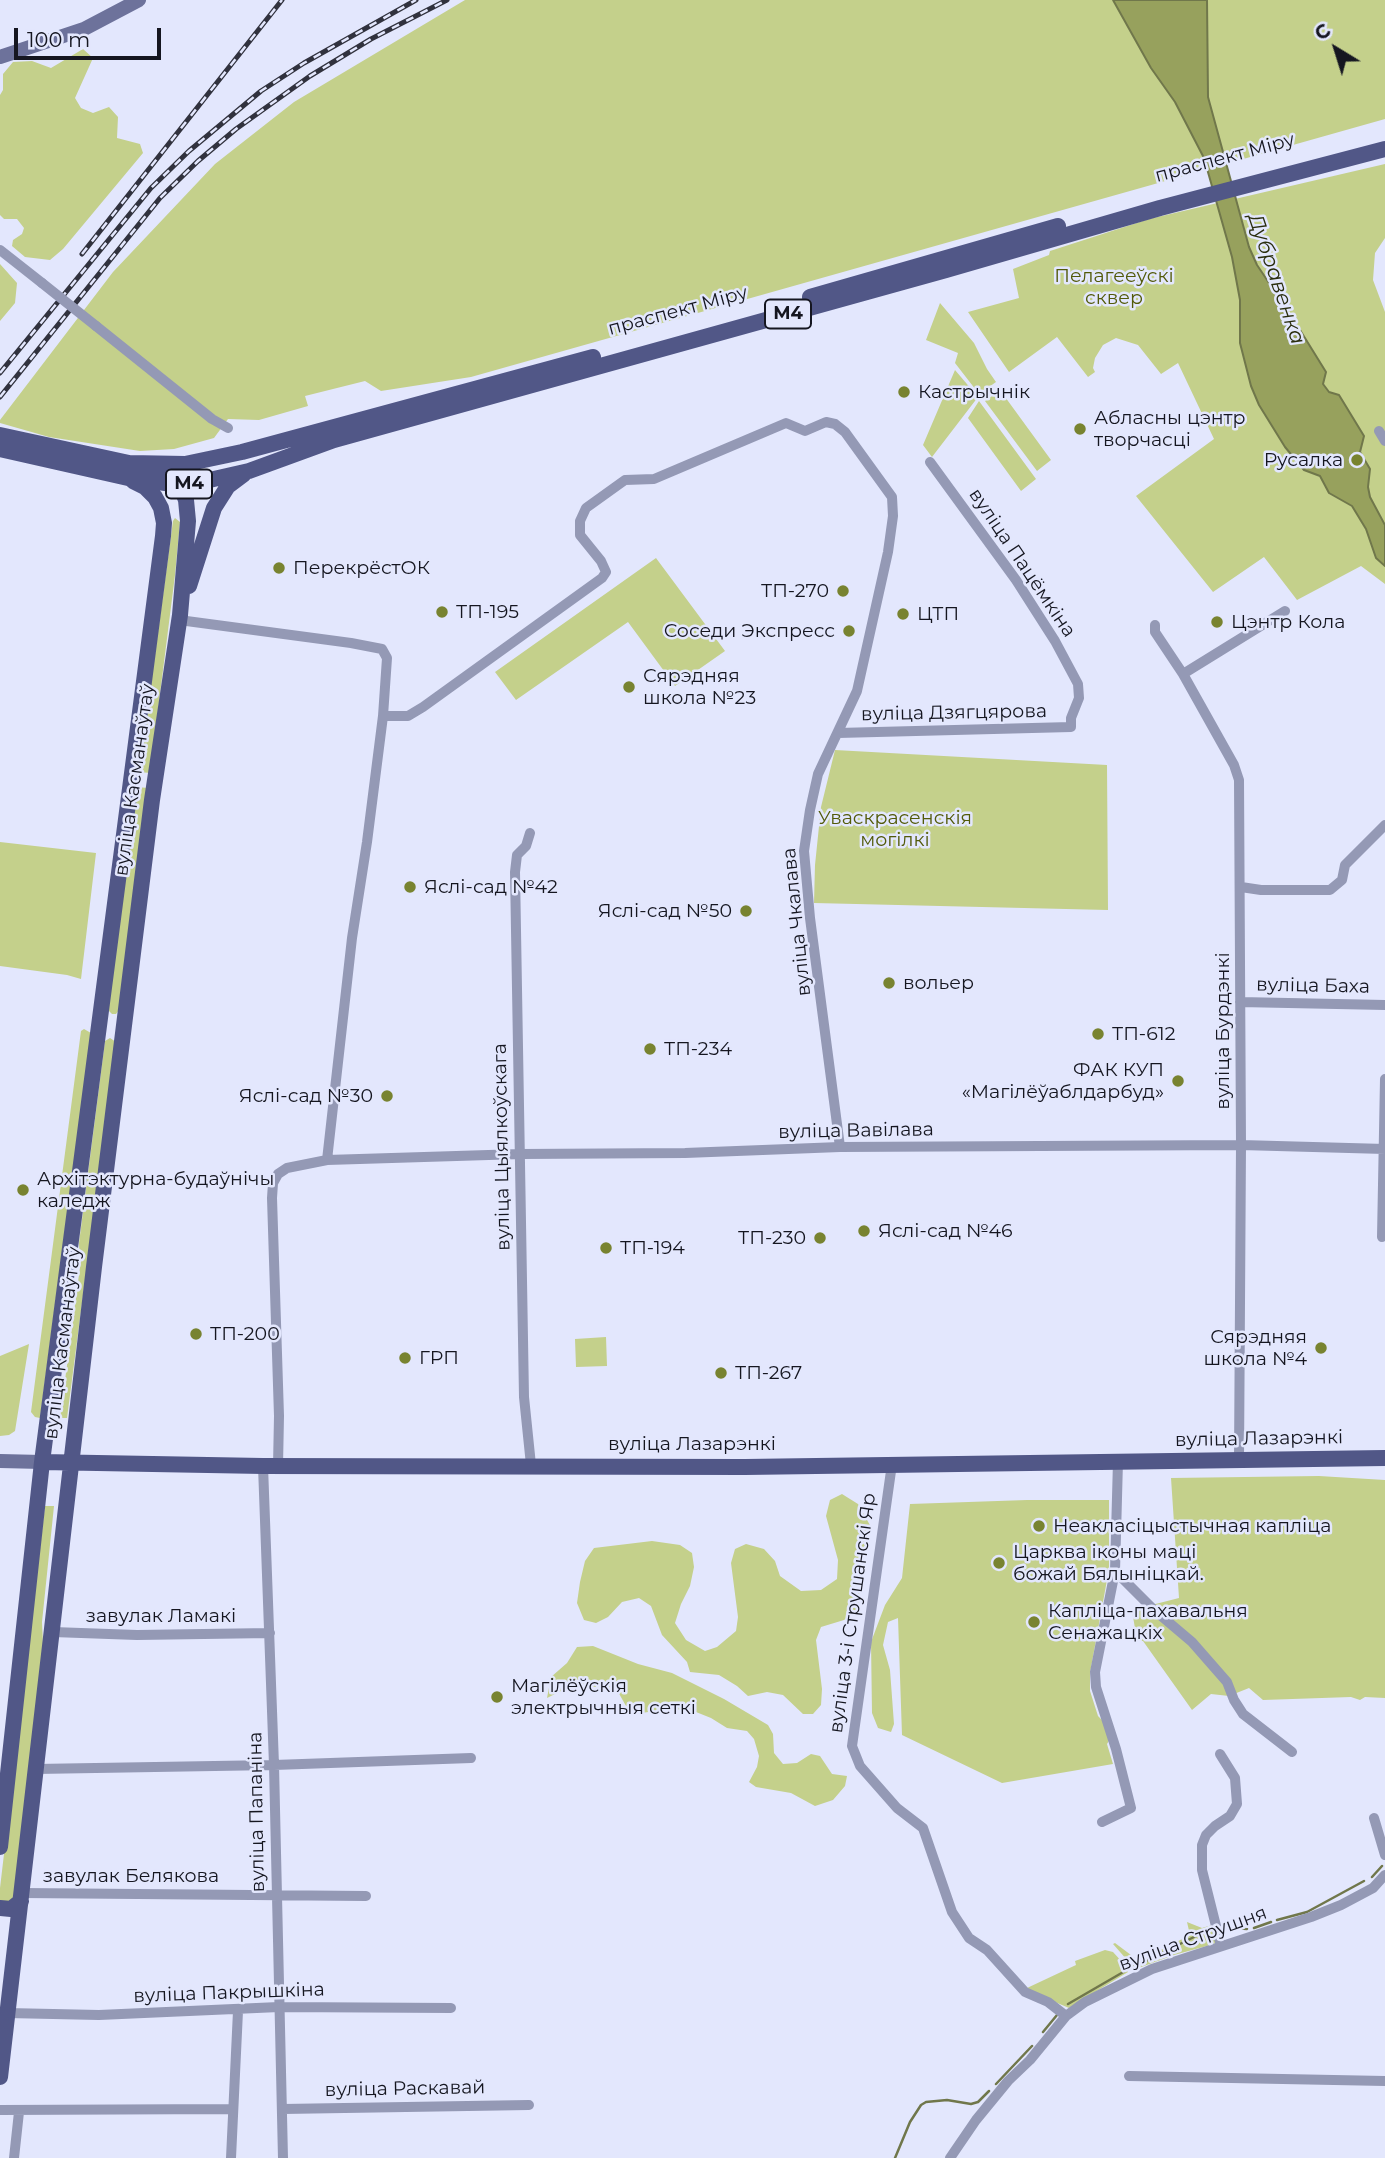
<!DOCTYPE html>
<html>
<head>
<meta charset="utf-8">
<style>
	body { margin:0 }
	#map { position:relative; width:1385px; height:2158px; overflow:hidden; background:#e3e7fd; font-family:Montserrat,sans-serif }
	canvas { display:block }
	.north { position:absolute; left:1301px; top:14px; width:70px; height:70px; -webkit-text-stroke:5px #e3e7fd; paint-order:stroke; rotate:322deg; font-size:19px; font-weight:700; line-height:28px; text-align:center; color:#151620 }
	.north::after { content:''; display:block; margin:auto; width:24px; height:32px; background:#151620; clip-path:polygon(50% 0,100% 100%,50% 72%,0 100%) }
	.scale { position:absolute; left:14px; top:28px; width:147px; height:32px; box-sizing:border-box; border:4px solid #151620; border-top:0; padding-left:9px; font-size:21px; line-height:24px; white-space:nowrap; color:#151620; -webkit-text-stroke:5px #e3e7fd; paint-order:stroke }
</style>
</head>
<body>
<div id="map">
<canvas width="1385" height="2158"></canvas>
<div class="north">С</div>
<div class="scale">100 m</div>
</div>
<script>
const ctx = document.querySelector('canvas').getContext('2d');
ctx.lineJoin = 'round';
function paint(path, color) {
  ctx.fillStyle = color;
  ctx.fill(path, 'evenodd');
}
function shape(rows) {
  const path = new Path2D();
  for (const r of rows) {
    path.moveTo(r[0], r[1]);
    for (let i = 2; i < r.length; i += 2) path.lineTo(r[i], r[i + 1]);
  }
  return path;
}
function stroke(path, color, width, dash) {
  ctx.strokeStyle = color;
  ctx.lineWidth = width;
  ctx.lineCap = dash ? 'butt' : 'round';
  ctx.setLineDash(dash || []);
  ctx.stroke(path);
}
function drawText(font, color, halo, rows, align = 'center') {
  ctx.font = font + ' Montserrat,sans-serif';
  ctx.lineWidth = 5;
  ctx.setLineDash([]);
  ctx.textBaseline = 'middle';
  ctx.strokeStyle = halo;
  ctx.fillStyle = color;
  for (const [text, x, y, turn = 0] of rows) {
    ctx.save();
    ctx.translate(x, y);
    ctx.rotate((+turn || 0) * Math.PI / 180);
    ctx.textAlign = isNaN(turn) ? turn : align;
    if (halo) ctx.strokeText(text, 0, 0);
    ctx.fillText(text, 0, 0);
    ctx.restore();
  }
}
const green = shape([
	[465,0,1385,0,1385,119,471,377,381,391,365,381,305,396,308,406,259,420,228,419,214,438,174,449,140,451,49,437,0,423,0,420,113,272,215,164,294,102],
	[83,49,93,58,75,98,81,108,93,113,109,107,118,117,117,138,140,144,143,153,63,249,50,260,25,257,12,246,13,240,22,234,24,228,17,219,4,219,0,215,0,95,3,90,3,74,13,62,32,61,51,68],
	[1385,164,1385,238,1375,253,1373,280,1385,312,1385,584,1361,566,1297,600,1264,557,1213,592,1136,496,1214,439,1178,363,1161,374,1138,345,1116,338,1103,345,1095,358,1093,368,1095,372,1088,377,1057,337,1009,372,968,312,1019,298,1013,269,1049,255,1050,251,1149,219],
	[0,264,17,283,15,303,0,321],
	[940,303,974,343,987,369,996,382,979,394,955,363,958,353,926,340],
	[955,370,978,397,932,457,923,445],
	[1000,390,1051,460,1037,471,985,401],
	[979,401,1036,479,1021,491,968,418],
	[175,518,180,522,175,575,150,773,139,772,173,521],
	[656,558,725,651,675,686,628,622,516,700,495,672],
	[835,750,1107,765,1108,910,814,903,815,865,821,807],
	[137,787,148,788,119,1010,116,1014,112,1014,108,1010],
	[0,842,96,853,81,979,67,975,0,966],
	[84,1029,91,1033,40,1418,35,1417,31,1412,81,1031],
	[110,1038,116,1042,67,1418,60,1418,80,1267,79,1243,105,1041],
	[606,1337,607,1366,576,1367,575,1339],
	[29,1344,15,1431,9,1435,0,1436,0,1356],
	[1319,1476,1385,1480,1385,1698,1365,1697,1360,1700,1351,1697,1263,1700,1249,1688,1229,1696,1211,1694,1192,1710,1143,1641,1137,1641,1132,1610,1179,1598,1171,1478],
	[842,1494,858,1504,871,1527,862,1562,858,1608,844,1620,821,1627,816,1640,822,1689,821,1705,813,1714,803,1714,783,1695,767,1692,748,1696,737,1686,719,1675,690,1672,687,1662,662,1635,651,1606,639,1598,622,1602,608,1617,596,1623,584,1620,577,1603,580,1582,585,1561,594,1548,652,1541,680,1545,692,1553,694,1567,690,1586,681,1604,675,1623,686,1640,705,1651,717,1647,736,1631,738,1617,731,1563,735,1549,746,1544,764,1549,775,1561,780,1576,801,1591,821,1590,837,1579,838,1560,826,1516,830,1500],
	[1027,1500,1109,1500,1109,1569,1090,1673,1090,1691,1098,1716,1103,1721,1110,1739,1107,1744,1113,1764,1002,1783,902,1735,898,1618,888,1622,883,1645,890,1670,894,1724,891,1732,878,1728,872,1713,871,1642,885,1605,902,1578,910,1504],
	[45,1506,54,1506,42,1622,43,1644,14,1896,10,1902,4,1902,0,1900,0,1888],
	[593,1646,638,1664,672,1673,724,1699,768,1725,773,1734,774,1753,783,1764,797,1763,811,1754,820,1756,832,1774,847,1776,845,1786,833,1800,815,1806,791,1793,756,1787,749,1782,757,1767,759,1756,754,1739,747,1731,727,1728,711,1718,691,1710,668,1709,635,1714,626,1706,617,1690,589,1686,563,1690,547,1698,551,1677,567,1663,577,1647],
	[1187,1922,1202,1928,1212,1925,1216,1941,1214,1944,1174,1955,1133,1970,1128,1961,1113,1944,1115,1943,1139,1961,1190,1935],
	[1105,1950,1113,1952,1124,1964,1128,1972,1069,2008,1034,1993,1027,1988,1076,1965,1075,1961]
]);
const water = shape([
	[1113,0,1207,0,1208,97,1249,247,1257,265,1286,308,1284,320,1289,327,1300,330,1326,372,1323,384,1329,392,1339,395,1364,436,1360,452,1370,469,1368,487,1370,497,1385,525,1385,566,1376,558,1366,529,1352,506,1329,493,1320,476,1304,470,1285,447,1259,405,1251,386,1240,343,1240,300,1232,257,1204,158,1175,102,1151,68,1113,0]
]);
const stream = shape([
	[1372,1877,1382,1866],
	[1277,1920,1307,1912,1364,1881],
	[1219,1927,1247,1929],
	[1254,1928,1271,1922],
	[1132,1968,1212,1928],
	[1068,2004,1125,1971],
	[1043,2032,1057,2015],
	[996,2084,1032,2046],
	[895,2158,910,2122,921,2105,926,2102,947,2100,971,2104,978,2102,989,2091]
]);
const street = shape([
	[0,250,42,283],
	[96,326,212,419,228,428],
	[1379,431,1385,441],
	[179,620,351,643,382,649,387,658,383,716,367,842,352,938,327,1160],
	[1155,625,1155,632,1183,674,1234,765,1239,780,1241,1145,1239,1460],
	[1183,674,1285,611],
	[383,716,408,716,423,707,602,578,606,572,601,561,580,535,580,521,586,508,625,480,654,479,786,423,805,431,826,422,835,424,845,432,892,497,893,516,888,552,857,691,818,774,810,810,804,851,810,918,840,1147],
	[838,733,1071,727,1071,718,1079,698,1078,684,1055,641,1016,580,930,462],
	[530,833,526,846,517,855,515,872,524,1397,531,1465],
	[1241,887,1261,890,1330,890,1342,880,1345,865,1385,825],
	[1240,1002,1385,1005],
	[1382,1237,1385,1079],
	[892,1464,852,1746,860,1766,897,1808,923,1828,952,1912,969,1938,987,1950,1025,1992,1048,2002,1066,2016],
	[263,1466,274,1765,283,2158],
	[278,1466,279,1416,272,1198,273,1183,278,1174,287,1168,327,1160,521,1154,685,1153,840,1147,1241,1145,1385,1149],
	[1115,1571,1153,1609,1192,1642,1227,1682,1234,1700,1243,1714,1292,1752],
	[53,1632,137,1635,270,1633],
	[1220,1754,1235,1778,1237,1804,1230,1816,1215,1826,1206,1835,1202,1845,1202,1870,1221,1946],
	[36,1769,274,1765,471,1758],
	[1374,1818,1385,1855],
	[1102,1822,1131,1808,1116,1749,1096,1687,1095,1672,1115,1571,1118,1461],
	[22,1893,366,1896],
	[7,2013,99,2015,279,2007,451,2008],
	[1129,2076,1385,2081],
	[283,2109,529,2105],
	[0,2110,233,2109],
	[14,2158,19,2112],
	[231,2158,238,2011],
	[950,2158,976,2120,1008,2081,1030,2060,1066,2016,1085,2002,1152,1969,1311,1917,1341,1905,1373,1888,1385,1875]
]);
const secondary = shape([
	[0,57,84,29,139,0],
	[0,1461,42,1462]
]);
const primary = shape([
	[810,297,1058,226],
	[0,435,129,463,185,464,242,452,593,357],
	[0,449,128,478,180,485,205,481,249,471,334,440,946,270,1160,208,1385,149],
	[189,586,214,508,228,486,244,474],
	[42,1462,263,1466,745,1467,1385,1458],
	[0,1847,42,1462,163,536,164,523,161,508,155,497,145,487,133,481],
	[0,1908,11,1909,21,1901],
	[0,2077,94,1267,152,800,180,615,188,521,186,500,180,485,162,473,142,465]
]);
const rail = shape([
	[82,254,282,0],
	[0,373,151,188,189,151,261,91,304,63,416,0],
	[0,397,160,198,198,161,236,129,310,76,371,39,447,0]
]);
const streetBridge = shape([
	[42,283,96,326]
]);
const markers = [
	[904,392,7,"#788330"],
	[1080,429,7,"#788330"],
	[1357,460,7,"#788330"],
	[279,568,7,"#788330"],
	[843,591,7,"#788330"],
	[442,612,7,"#788330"],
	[903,614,7,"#788330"],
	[1217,622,7,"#788330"],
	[849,631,7,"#788330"],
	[629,687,7,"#788330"],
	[410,887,7,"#788330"],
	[746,911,7,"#788330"],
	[889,983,7,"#788330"],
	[1098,1034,7,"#788330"],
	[650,1049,7,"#788330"],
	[1178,1081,7,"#788330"],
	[387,1096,7,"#788330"],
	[23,1190,7,"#788330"],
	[864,1231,7,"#788330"],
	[820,1238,7,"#788330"],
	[606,1248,7,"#788330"],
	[196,1334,7,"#788330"],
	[1321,1348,7,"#788330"],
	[405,1358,7,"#788330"],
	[721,1373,7,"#788330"],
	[1039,1526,7,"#788330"],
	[999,1563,7,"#788330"],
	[1034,1622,7,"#788330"],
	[497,1697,7,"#788330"]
];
const shields = [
	[788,314,46],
	[189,484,46]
];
const shieldNames = [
	["М4",788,314],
	["М4",189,484]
];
const streetNames = [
	["праспект Міру",1225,158,-15],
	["праспект Міру",678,311,-15],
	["вуліца Пацёмкіна",1022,563,56],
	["вуліца Дзягцярова",954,713,-1],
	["вуліца Касманаўтаў",135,780,-82],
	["вуліца Чкалава",797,922,-96],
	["вуліца Баха",1313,986,1],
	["вуліца Бурдэнкі",1223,1031,-90],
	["вуліца Вавілава",856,1131,-1],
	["вуліца Цыялкоўскага",502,1147,-91],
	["вуліца Касманаўтаў",63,1343,-83],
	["вуліца Лазарэнкі",1259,1439,-1],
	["вуліца Лазарэнкі",692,1444],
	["вуліца 3-і Струшанскі Яр",853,1613,-82],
	["завулак Ламакі",161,1616],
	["вуліца Папаніна",257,1812,-91],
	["завулак Белякова",131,1876],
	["вуліца Струшня",1193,1939,-20],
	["вуліца Пакрышкіна",229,1993,-2],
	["вуліца Раскавай",405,2089,-1]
];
const parkNames = [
	["Пелагееўскі",1114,276],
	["сквер",1114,298],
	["Уваскрасенскія",895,818],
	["могілкі",895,840]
];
const poiNames = [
	["Кастрычнік",918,392],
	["Абласны цэнтр",1094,418],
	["творчасці",1094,440],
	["Русалка",1343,460,"right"],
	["ПерекрёстОК",293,568],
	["ТП-270",829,591,"right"],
	["ТП-195",456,612],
	["ЦТП",917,614],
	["Цэнтр Кола",1231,622],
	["Соседи Экспресс",835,631,"right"],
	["Сярэдняя",643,676],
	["школа №23",643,698],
	["Яслі-сад №42",424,887],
	["Яслі-сад №50",732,911,"right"],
	["вольер",903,983],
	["ТП-612",1112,1034],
	["ТП-234",664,1049],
	["ФАК КУП",1164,1070,"right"],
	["«Магілёўаблдарбуд»",1164,1092,"right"],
	["Яслі-сад №30",373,1096,"right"],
	["Архітэктурна-будаўнічы",37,1179],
	["каледж",37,1201],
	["Яслі-сад №46",878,1231],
	["ТП-230",806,1238,"right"],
	["ТП-194",620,1248],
	["ТП-200",210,1334],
	["Сярэдняя",1307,1337,"right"],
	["школа №4",1307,1359,"right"],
	["ГРП",419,1358],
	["ТП-267",735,1373],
	["Неакласіцыстычная капліца",1053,1526],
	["Царква іконы маці",1013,1552],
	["божай Бялыніцкай.",1013,1574],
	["Капліца-пахавальня",1048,1611],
	["Сенажацкіх",1048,1633],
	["Магілёўскія",511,1686],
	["электрычныя сеткі",511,1708]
];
const waterNames = [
	["Дубравенка",1276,279,71]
];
paint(green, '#c4d08b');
paint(water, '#97a15d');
stroke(water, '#70774b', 2);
stroke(stream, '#70774b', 2.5);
stroke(street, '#9499b5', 10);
stroke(secondary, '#6d729b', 14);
stroke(primary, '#515787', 16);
stroke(rail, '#31323e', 5);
stroke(rail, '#e3e7fd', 2.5, [8]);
stroke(streetBridge, '#9499b5', 10);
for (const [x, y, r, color] of markers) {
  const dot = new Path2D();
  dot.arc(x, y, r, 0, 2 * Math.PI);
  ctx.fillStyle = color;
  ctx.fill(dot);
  stroke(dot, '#e3e7fd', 2.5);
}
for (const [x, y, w] of shields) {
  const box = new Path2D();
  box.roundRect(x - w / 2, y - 14.5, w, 29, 5);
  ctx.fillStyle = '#e3e7fd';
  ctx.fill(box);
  stroke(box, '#151620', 2);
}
drawText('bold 18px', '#151620', null, shieldNames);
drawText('19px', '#151620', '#e3e7fd', streetNames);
drawText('19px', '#525a09', '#e3e7fd', parkNames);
drawText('19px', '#151620', '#e3e7fd', poiNames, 'left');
drawText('italic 21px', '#2a2e0f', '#e3e7fd', waterNames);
</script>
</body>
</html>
